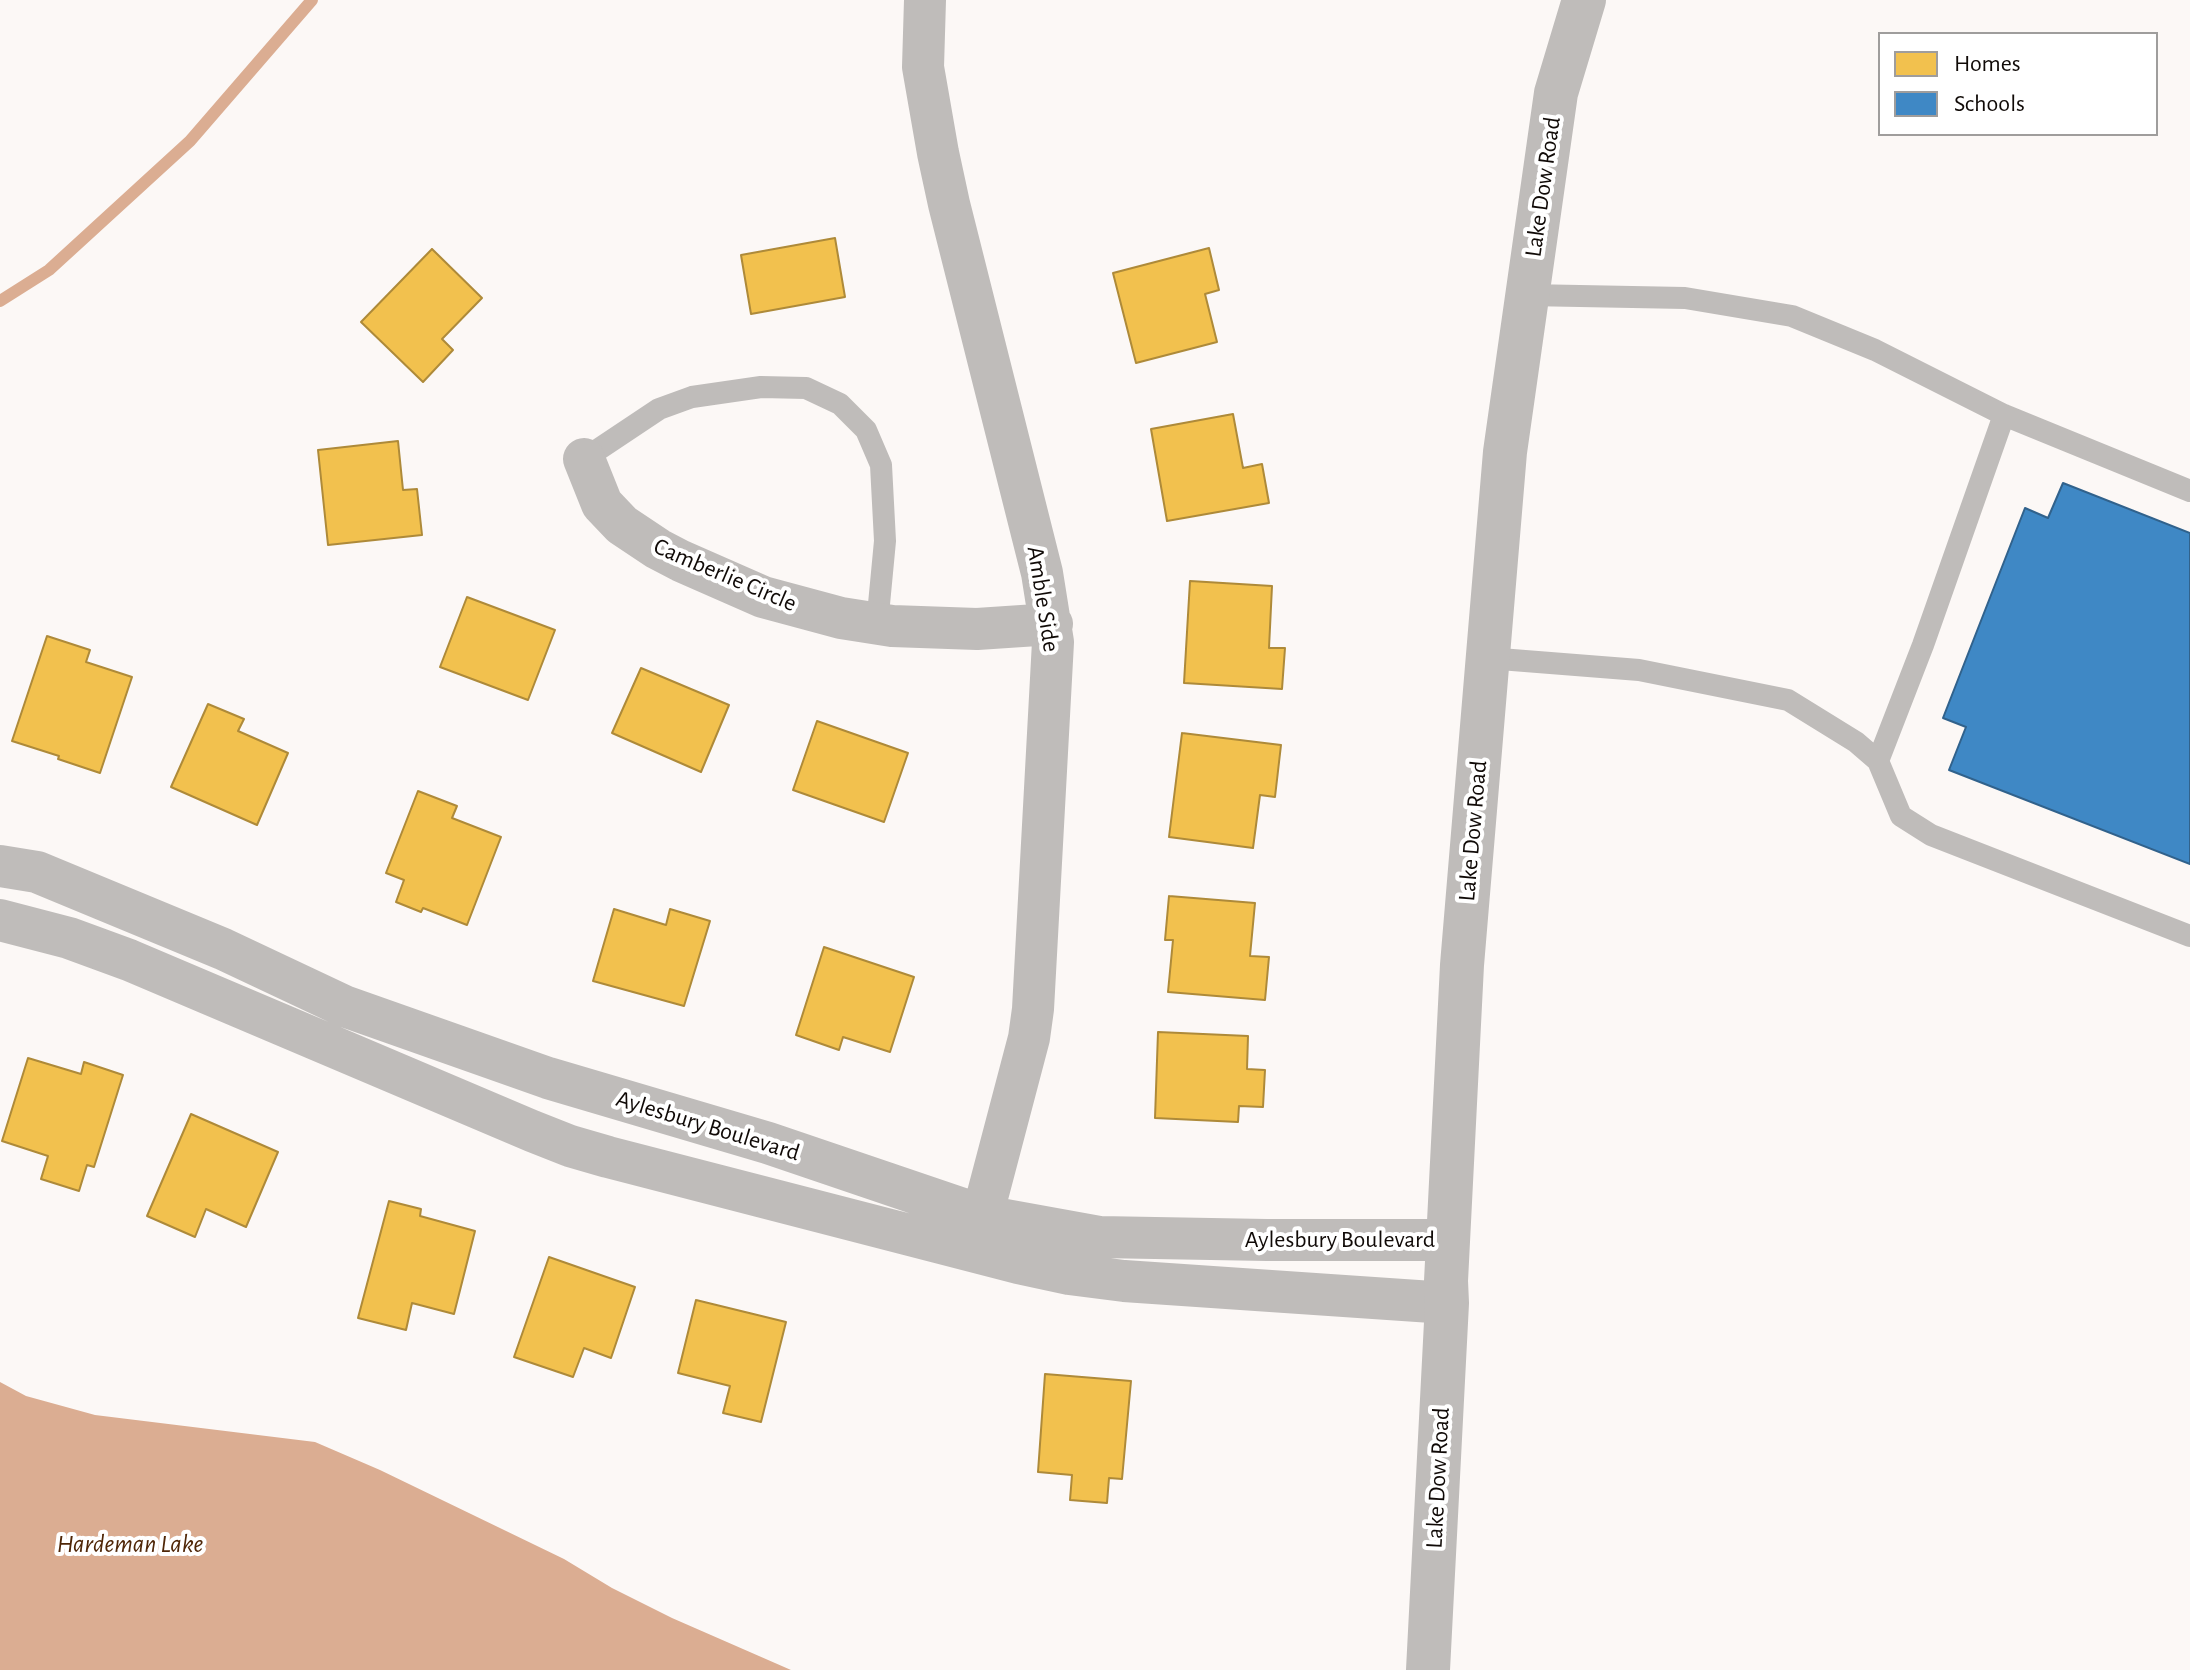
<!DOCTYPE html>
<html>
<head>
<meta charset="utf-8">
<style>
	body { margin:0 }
	#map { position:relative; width:2190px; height:1670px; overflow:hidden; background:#fcf8f6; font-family:"Alegreya Sans",sans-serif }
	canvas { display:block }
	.legend { position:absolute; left:1878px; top:32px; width:280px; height:104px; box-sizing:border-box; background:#fff; border:2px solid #9f9d9c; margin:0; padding:10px 14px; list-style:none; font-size:24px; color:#100a07 }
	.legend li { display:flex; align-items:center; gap:16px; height:40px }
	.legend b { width:40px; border:2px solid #9f9d9c }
</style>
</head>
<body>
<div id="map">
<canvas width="2190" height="1670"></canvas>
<ul class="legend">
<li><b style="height:22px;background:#f2c14e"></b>Homes</li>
<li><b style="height:22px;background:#3f88c5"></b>Schools</li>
</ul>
</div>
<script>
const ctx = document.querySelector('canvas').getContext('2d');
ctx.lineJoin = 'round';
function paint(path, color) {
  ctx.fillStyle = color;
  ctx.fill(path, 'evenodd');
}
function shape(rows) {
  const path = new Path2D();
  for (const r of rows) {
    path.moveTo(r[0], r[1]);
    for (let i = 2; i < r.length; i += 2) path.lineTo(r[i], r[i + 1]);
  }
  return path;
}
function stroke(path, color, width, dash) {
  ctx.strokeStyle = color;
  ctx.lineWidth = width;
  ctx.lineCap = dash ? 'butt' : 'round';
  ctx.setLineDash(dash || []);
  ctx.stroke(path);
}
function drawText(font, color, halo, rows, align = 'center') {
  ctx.font = font + ' "Alegreya Sans",sans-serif';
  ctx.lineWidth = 8;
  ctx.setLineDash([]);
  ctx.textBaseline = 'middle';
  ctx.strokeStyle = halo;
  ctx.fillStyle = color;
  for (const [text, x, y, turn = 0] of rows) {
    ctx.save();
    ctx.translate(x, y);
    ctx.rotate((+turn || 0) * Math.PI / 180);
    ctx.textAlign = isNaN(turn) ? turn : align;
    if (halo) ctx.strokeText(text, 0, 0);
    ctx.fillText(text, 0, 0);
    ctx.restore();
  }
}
const water = shape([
	[0,1382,26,1396,95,1415,315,1442,380,1470,564,1559,612,1588,672,1618,791,1670,0,1670]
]);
const homes = shape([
	[835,238,845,297,751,314,741,255,835,238],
	[1209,248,1219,290,1205,294,1217,342,1136,363,1113,273,1209,248],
	[432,249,482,298,442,339,453,350,423,382,361,322,432,249],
	[1233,414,1243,468,1262,464,1269,503,1167,521,1151,429,1233,414],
	[398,441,403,490,417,489,422,535,328,545,318,450,398,441],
	[1190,581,1272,586,1269,648,1285,648,1282,689,1184,683,1190,581],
	[467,597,555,630,528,700,440,667,467,597],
	[47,636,90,650,86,662,132,677,100,773,58,759,59,756,12,741,47,636],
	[641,668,729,705,701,772,612,733,641,668],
	[208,704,244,719,238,731,288,753,257,825,171,787,208,704],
	[817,721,908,753,884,822,793,790,817,721],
	[1182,733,1281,745,1275,797,1260,795,1253,848,1169,837,1182,733],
	[418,791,457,806,452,818,501,837,467,925,423,908,421,912,396,902,404,880,386,873,418,791],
	[1169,896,1255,903,1250,956,1269,957,1265,1000,1168,992,1173,940,1165,940,1169,896],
	[614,909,666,925,670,909,710,921,684,1006,593,981,614,909],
	[824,947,914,977,890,1052,843,1037,839,1050,796,1035,824,947],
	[1158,1032,1248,1036,1247,1069,1265,1070,1263,1107,1239,1106,1238,1122,1155,1118,1158,1032],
	[28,1058,81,1074,84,1062,123,1075,94,1167,87,1165,79,1191,41,1179,48,1156,2,1141,28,1058],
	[191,1114,278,1152,246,1227,206,1209,195,1237,147,1216,191,1114],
	[389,1201,421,1209,420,1216,475,1231,454,1314,412,1303,406,1330,358,1318,389,1201],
	[549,1257,635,1287,611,1358,584,1348,573,1377,514,1357,549,1257],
	[696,1300,786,1322,761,1422,723,1413,730,1386,678,1373,696,1300],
	[1045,1374,1131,1381,1122,1479,1109,1478,1107,1503,1070,1500,1072,1475,1038,1472,1045,1374]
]);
const schools = shape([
	[2063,483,2190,533,2190,864,1949,770,1966,727,1943,718,2025,508,2048,518,2063,483]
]);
const stream = shape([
	[0,301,49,270,190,141,312,0]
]);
const lane = shape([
	[1527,295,1685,298,1792,316,1875,350,2004,415,2190,491],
	[584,459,659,409,692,397,761,387,806,388,840,404,866,430,881,465,885,541,877,625],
	[1487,658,1639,670,1788,700,1856,742,1878,761,1901,816,1931,835,2190,936],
	[1878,761,1923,645,2004,415]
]);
const street = shape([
	[925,0,923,67,938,153,949,204,1042,573,1053,642,1033,1009,1029,1038,975,1243],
	[584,459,602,504,622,525,658,549,681,561,763,597,841,618,892,626,977,629,1052,624],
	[0,866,37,872,223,949,344,1006,548,1078,768,1143,983,1216,1099,1237,1267,1240,1448,1240],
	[0,920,69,938,129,960,532,1131,570,1146,608,1157,1018,1263,1069,1274,1124,1281,1447,1303]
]);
const secondary = shape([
	[1428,1670,1447,1303,1446,1281,1462,965,1505,452,1556,93,1584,0]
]);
const streetNames = [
	["Lake Dow Road",1543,187,-82],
	["Camberlie Circle",725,575,23],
	["Amble Side",1043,599,81],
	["Lake Dow Road",1473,831,-85],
	["Aylesbury Boulevard",708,1126,17],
	["Aylesbury Boulevard",1340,1240],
	["Lake Dow Road",1438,1478,-87]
];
const waterNames = [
	["Hardeman Lake",130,1544]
];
paint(water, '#dbad92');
paint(homes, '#f2c14e');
stroke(homes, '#ae8a39', 2);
paint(schools, '#3f88c5');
stroke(schools, '#31628c', 2);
stroke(stream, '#dbad92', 12);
stroke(lane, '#bfbcba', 22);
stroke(street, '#bfbcba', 42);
stroke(secondary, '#bfbcba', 44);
drawText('24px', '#100a07', '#fff', streetNames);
drawText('italic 26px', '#4f2607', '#fff', waterNames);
</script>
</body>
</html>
